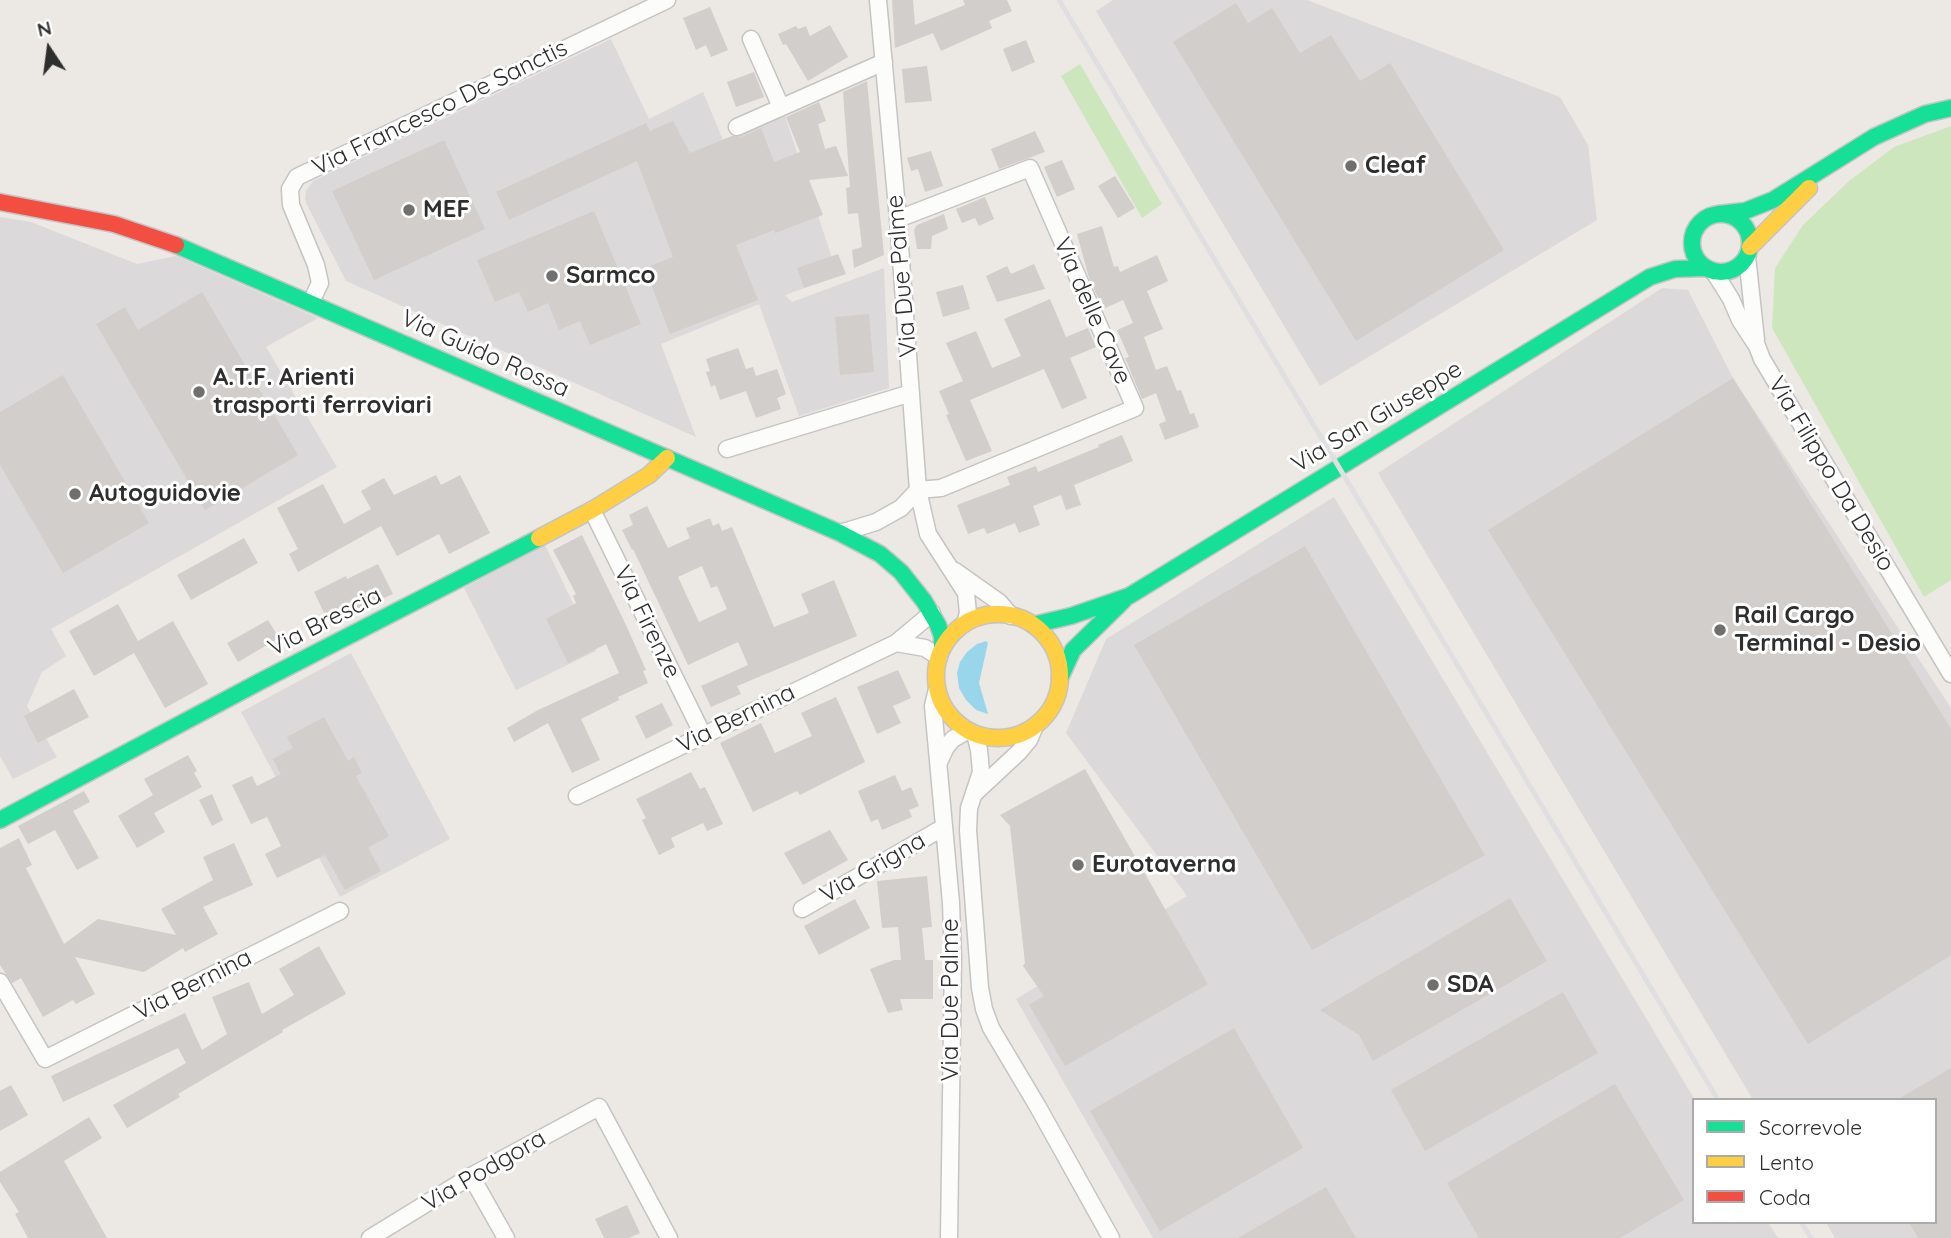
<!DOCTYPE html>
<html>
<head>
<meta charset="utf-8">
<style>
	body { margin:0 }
	#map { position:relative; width:1951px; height:1238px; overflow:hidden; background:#ece8e4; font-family:Quicksand,sans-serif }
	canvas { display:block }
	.legend { position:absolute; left:1692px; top:1098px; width:245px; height:126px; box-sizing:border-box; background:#fff; border:2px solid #ababab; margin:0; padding:9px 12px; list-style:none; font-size:21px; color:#2e2e2e }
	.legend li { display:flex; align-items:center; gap:14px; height:35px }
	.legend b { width:35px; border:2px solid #ababab }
	.north { position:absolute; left:14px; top:14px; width:70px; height:70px; -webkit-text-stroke:5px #fff; paint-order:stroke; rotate:347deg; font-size:19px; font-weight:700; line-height:28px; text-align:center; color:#2e2e2e }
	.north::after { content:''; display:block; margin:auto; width:24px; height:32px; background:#2e2e2e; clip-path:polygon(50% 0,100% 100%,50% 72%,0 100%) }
</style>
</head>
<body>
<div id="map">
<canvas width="1951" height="1238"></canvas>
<ul class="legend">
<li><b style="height:9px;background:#16e098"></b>Scorrevole</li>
<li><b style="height:9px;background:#ffcf43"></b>Lento</li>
<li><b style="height:9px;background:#f24e42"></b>Coda</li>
</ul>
<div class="north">N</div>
</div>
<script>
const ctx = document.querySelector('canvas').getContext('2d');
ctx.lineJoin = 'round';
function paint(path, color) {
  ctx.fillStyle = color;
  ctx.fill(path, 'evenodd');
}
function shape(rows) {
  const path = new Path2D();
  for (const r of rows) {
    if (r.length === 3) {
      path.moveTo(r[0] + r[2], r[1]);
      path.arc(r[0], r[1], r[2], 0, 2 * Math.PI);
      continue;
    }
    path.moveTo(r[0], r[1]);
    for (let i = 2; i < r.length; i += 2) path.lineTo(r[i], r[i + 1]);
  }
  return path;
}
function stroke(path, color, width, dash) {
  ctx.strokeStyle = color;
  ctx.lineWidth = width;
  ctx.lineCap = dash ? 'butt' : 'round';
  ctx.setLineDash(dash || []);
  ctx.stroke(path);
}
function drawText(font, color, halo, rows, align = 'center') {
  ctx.font = font + ' Quicksand,sans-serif';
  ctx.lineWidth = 6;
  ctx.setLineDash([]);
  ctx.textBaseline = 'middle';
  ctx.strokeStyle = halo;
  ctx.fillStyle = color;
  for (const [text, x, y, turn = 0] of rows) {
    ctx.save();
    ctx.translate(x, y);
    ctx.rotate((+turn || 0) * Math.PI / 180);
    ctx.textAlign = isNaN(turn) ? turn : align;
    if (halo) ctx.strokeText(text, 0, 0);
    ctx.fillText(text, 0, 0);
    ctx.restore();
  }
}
const industrial = shape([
	[1113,0,1307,0,1560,97,1588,145,1597,220,1320,386,1096,11],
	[611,39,649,119,703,92,723,140,785,116,838,276,785,295,792,302,884,268,889,388,799,416,759,304,661,344,696,437,346,281,306,203,305,198,306,191,313,181],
	[0,217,31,222,137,264,176,256,318,318,266,347,337,467,51,629,66,656,42,672,27,706,57,757,13,779,0,756],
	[1662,288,1688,290,1733,378,1951,708,1951,1238,1835,1238,1826,1222,1935,1222,1935,1100,1753,1100,1378,473],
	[1334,497,1695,1100,1694,1222,1768,1222,1778,1238,1153,1238,1016,999,1187,896,1066,733,1106,639],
	[545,545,596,651,516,690,464,588],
	[351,653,450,839,340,897,241,712]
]);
const green = shape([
	[1080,64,1162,204,1142,218,1061,76],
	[1951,126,1951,580,1924,597,1772,328,1775,268,1803,225,1849,181,1894,147]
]);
const water = shape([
	[986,641,988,643,979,683,988,714,976,710,966,700,959,688,957,673,960,662,967,652,977,644]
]);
const building = shape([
	[892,0,913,0,915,25,965,5,963,0,1007,0,1012,11,989,21,992,28,941,51,933,33,895,48],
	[1236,3,1248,23,1272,8,1300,53,1331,35,1360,81,1390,63,1504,250,1356,341,1173,42],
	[710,7,728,50,711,57,706,45,696,50,683,18],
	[830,25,848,57,808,81,786,44,783,45,778,34,796,26,798,29,806,26,810,36],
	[1026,40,1035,62,1012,72,1003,49],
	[927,66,932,101,905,103,902,69],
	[754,72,764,97,736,107,727,82],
	[867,81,884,255,854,268,852,250,862,247,858,213,848,214,846,188,850,187,843,92],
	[819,102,826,121,818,124,825,149,836,146,848,176,809,180,823,215,775,233,774,230,736,245,758,300,670,334,645,268,673,257,637,161,509,220,496,192,646,123,650,131,673,121,690,153,732,136,741,137,761,128,774,162,800,152,786,117],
	[1035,131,1045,152,999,169,991,149],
	[444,140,485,229,374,280,332,191],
	[931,151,943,186,925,192,918,169,911,171,907,158],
	[1062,160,1075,189,1057,197,1044,167],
	[1115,176,1135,208,1118,218,1098,186],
	[985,197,994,219,979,226,975,218,962,223,956,209],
	[594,211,641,324,590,345,580,321,559,330,548,303,528,312,519,292,495,302,477,260],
	[944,214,948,229,932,236,931,249,917,249,914,230,917,225],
	[1102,226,1114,267,1118,266,1120,272,1157,255,1168,281,1147,291,1163,329,1144,337,1156,370,1167,366,1177,391,1181,390,1190,414,1194,413,1199,427,1165,440,1159,424,1166,421,1156,393,1142,399,1125,358,1129,357,1117,330,1133,323,1123,300,1103,309,1089,278,1077,234],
	[838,254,846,274,804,288,797,268],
	[1034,264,1045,289,997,302,986,276,1007,266,1011,274],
	[963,285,970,309,943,317,936,292],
	[202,292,298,455,205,510,96,324,125,307,138,330],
	[1050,299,1066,337,1088,328,1096,347,1070,358,1087,398,1062,409,1044,369,970,400,992,451,966,461,946,415,949,414,939,391,963,381,946,343,976,331,992,368,1021,356,1004,319],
	[869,314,874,372,840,375,835,317],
	[738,348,746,369,753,367,756,376,777,369,786,394,777,398,781,409,756,418,746,391,720,400,715,385,711,387,706,372,710,371,706,359],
	[63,375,149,523,63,573,0,465,0,412],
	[1733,378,1951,729,1951,955,1808,1044,1488,530],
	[1122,435,1133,461,1074,485,1081,505,1066,510,1061,495,1033,506,1040,525,1019,533,1015,523,987,534,984,528,968,534,957,505,1010,485,1007,477,1036,466,1038,472,1099,447,1098,445],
	[436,475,441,485,460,475,490,533,449,554,439,534,397,556,381,526,298,572,289,554,298,549,277,508,323,484,344,524,371,509,361,491,384,478,394,495],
	[647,506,668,548,690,538,686,528,710,518,713,526,719,523,722,531,732,527,774,627,809,613,801,594,834,580,857,636,737,686,741,694,711,707,701,686,748,665,738,642,688,665,633,549,632,550,622,530,633,525,629,515],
	[702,566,711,588,717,586,727,609,699,622,678,577],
	[582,535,626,625,646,670,643,671,648,683,618,697,619,700,581,719,600,760,572,773,548,723,514,742,507,728,538,710,619,673,606,644,568,663,546,619,576,603,573,596,576,594,553,550],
	[244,538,258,563,191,600,177,575],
	[1305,546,1485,855,1312,950,1134,645],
	[378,564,393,594,329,623,314,592,346,576,347,579],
	[118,604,138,641,173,621,208,684,165,708,134,653,94,676,69,631],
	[268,620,279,638,238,662,227,643],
	[898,670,911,698,893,706,901,723,877,734,857,687],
	[74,689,89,717,38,743,24,716],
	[836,697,865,762,800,795,797,791,753,812,720,743,761,723,775,753,812,736,801,713],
	[662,703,673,725,646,739,635,716],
	[324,717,348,761,354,757,362,773,356,776,389,836,368,848,381,871,345,890,325,855,277,878,265,854,281,846,267,817,251,824,232,785,252,776,257,786,281,774,273,759,293,748,287,737],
	[188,755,197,771,194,773,202,787,154,813,165,832,137,848,118,816,153,795,144,779],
	[1085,769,1208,984,1065,1066,1029,1005,1044,996,1023,966,1025,963,1010,826,1000,815],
	[691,772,700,789,705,787,723,824,707,831,703,823,671,838,675,847,659,855,642,820,646,818,636,799],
	[895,775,902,791,911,787,919,806,909,810,912,817,882,830,878,819,871,822,858,791],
	[84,791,90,802,73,811,99,858,77,870,55,830,28,844,18,826],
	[212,794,223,820,212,826,199,800],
	[830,830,848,860,803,885,784,853],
	[19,838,32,865,26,868,64,944,98,919,176,935,161,909,213,880,203,857,234,843,253,885,203,907,218,934,185,952,183,948,144,972,75,957,95,994,76,1004,73,1000,43,1017,21,978,12,983,0,965,0,848],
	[927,876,932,927,922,928,925,960,933,960,933,999,900,999,903,1010,888,1013,870,969,894,960,901,960,898,927,882,928,877,881],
	[1510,898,1547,961,1373,1061,1359,1035,1320,1010],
	[855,899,870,928,819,955,804,926],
	[319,946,346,994,282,1030,283,1032,178,1094,180,1097,127,1128,113,1105,186,1063,178,1048,63,1102,51,1076,185,1013,202,1050,227,1034,212,997,249,982,262,1014,294,995,279,969],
	[1563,992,1598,1053,1425,1151,1391,1090],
	[1234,1028,1303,1148,1160,1231,1090,1111],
	[1951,1068,1951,1238,1918,1238,1909,1222,1935,1222,1935,1100,1897,1100],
	[1615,1084,1684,1200,1620,1238,1479,1238,1447,1183],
	[11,1085,28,1115,0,1131,0,1091],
	[89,1117,102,1138,64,1161,107,1238,28,1238,15,1214,19,1212,0,1182,0,1172],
	[1326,1187,1356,1238,1238,1238],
	[627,1205,640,1233,629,1238,604,1238,595,1219]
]);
const street = shape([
	[878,0,898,219,918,490,928,534,966,593,968,613,965,623],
	[751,39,781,107],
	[737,127,884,62],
	[1747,256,1756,340],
	[1714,272,1731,299,1740,320,1757,346,1762,359,1951,674],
	[311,302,320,283,316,265,291,205,290,189,297,177,667,0],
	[727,449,911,393],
	[592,510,703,735],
	[840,533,876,522,901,508,918,490,941,488,1135,408,1030,168,898,219],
	[955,571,999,602,1011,616],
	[896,643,925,648,939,657],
	[937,689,933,706,951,903,953,958,949,1238],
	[975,734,979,750,981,772,969,808,968,830,980,988,984,1009,991,1028,1038,1107,1111,1238],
	[939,762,946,747,953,739,967,731],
	[975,793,1019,752,1029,740,1035,726],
	[577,796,896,643,932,613],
	[802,909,944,827],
	[0,982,45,1059,340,911],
	[471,1176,506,1238],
	[370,1238,471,1176,599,1107,669,1238]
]);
const fast = shape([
	[1721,243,29],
	[1718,214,1745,211,1773,200,1874,137,1925,114,1951,108],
	[176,245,840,533,880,554,901,572,924,601,938,625,942,636,942,648],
	[1033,625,1071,616,1129,596,1650,277,1675,269,1704,268],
	[1060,678,1073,650,1124,600],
	[0,820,261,681,539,538]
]);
const slow = shape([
	[1750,247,1809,188],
	[539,538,592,510,649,475,667,458],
	[998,676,62]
]);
const jam = shape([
	[0,202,114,224,176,245]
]);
const rail = shape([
	[1059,0,1718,1100],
	[1801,1222,1811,1238]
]);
const markers = [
	[1351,166,7,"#706f6e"],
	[409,210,7,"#706f6e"],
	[552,276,7,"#706f6e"],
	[199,392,7,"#706f6e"],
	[75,494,7,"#706f6e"],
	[1720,630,7,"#706f6e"],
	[1078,865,7,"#706f6e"],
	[1433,985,7,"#706f6e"]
];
const streetNames = [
	["Via Francesco De Sanctis",440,108,-26],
	["Via Due Palme",902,276,-95],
	["Via delle Cave",1092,311,66],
	["Via Guido Rossa",485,354,24],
	["Via San Giuseppe",1377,417,-31],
	["Via Filippo Da Desio",1831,474,59],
	["Via Brescia",325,622,-27],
	["Via Firenze",647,622,64],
	["Via Bernina",736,719,-26],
	["Via Grigna",873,868,-30],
	["Via Bernina",193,985,-27],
	["Via Due Palme",951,1000,-90],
	["Via Podgora",484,1171,-30]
];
const poiNames = [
	["Cleaf",1365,166],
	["MEF",423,210],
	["Sarmco",566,276],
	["A.T.F. Arienti",213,378],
	["trasporti ferroviari",213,406],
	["Autoguidovie",89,494],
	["Rail Cargo",1734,616],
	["Terminal - Desio",1734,644],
	["Eurotaverna",1092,865],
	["SDA",1447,985]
];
paint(industrial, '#dcd9db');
paint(green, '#cee6be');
paint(water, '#99d6ec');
paint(building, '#d1cecb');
stroke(street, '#c5c4c5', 19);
stroke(fast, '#c5c4c5', 19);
stroke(slow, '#c5c4c5', 19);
stroke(jam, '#c5c4c5', 19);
stroke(street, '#fcfcfb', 16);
stroke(fast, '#16e098', 16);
stroke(slow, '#ffcf43', 16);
stroke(jam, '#f24e42', 16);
stroke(rail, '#dfdfe1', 5);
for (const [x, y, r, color] of markers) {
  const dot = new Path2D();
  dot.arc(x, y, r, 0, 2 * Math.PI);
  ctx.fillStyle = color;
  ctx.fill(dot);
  stroke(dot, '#fff', 2.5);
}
drawText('24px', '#2e2e2e', '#fff', streetNames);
drawText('bold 24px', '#2e2e2e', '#fff', poiNames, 'left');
</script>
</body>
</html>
